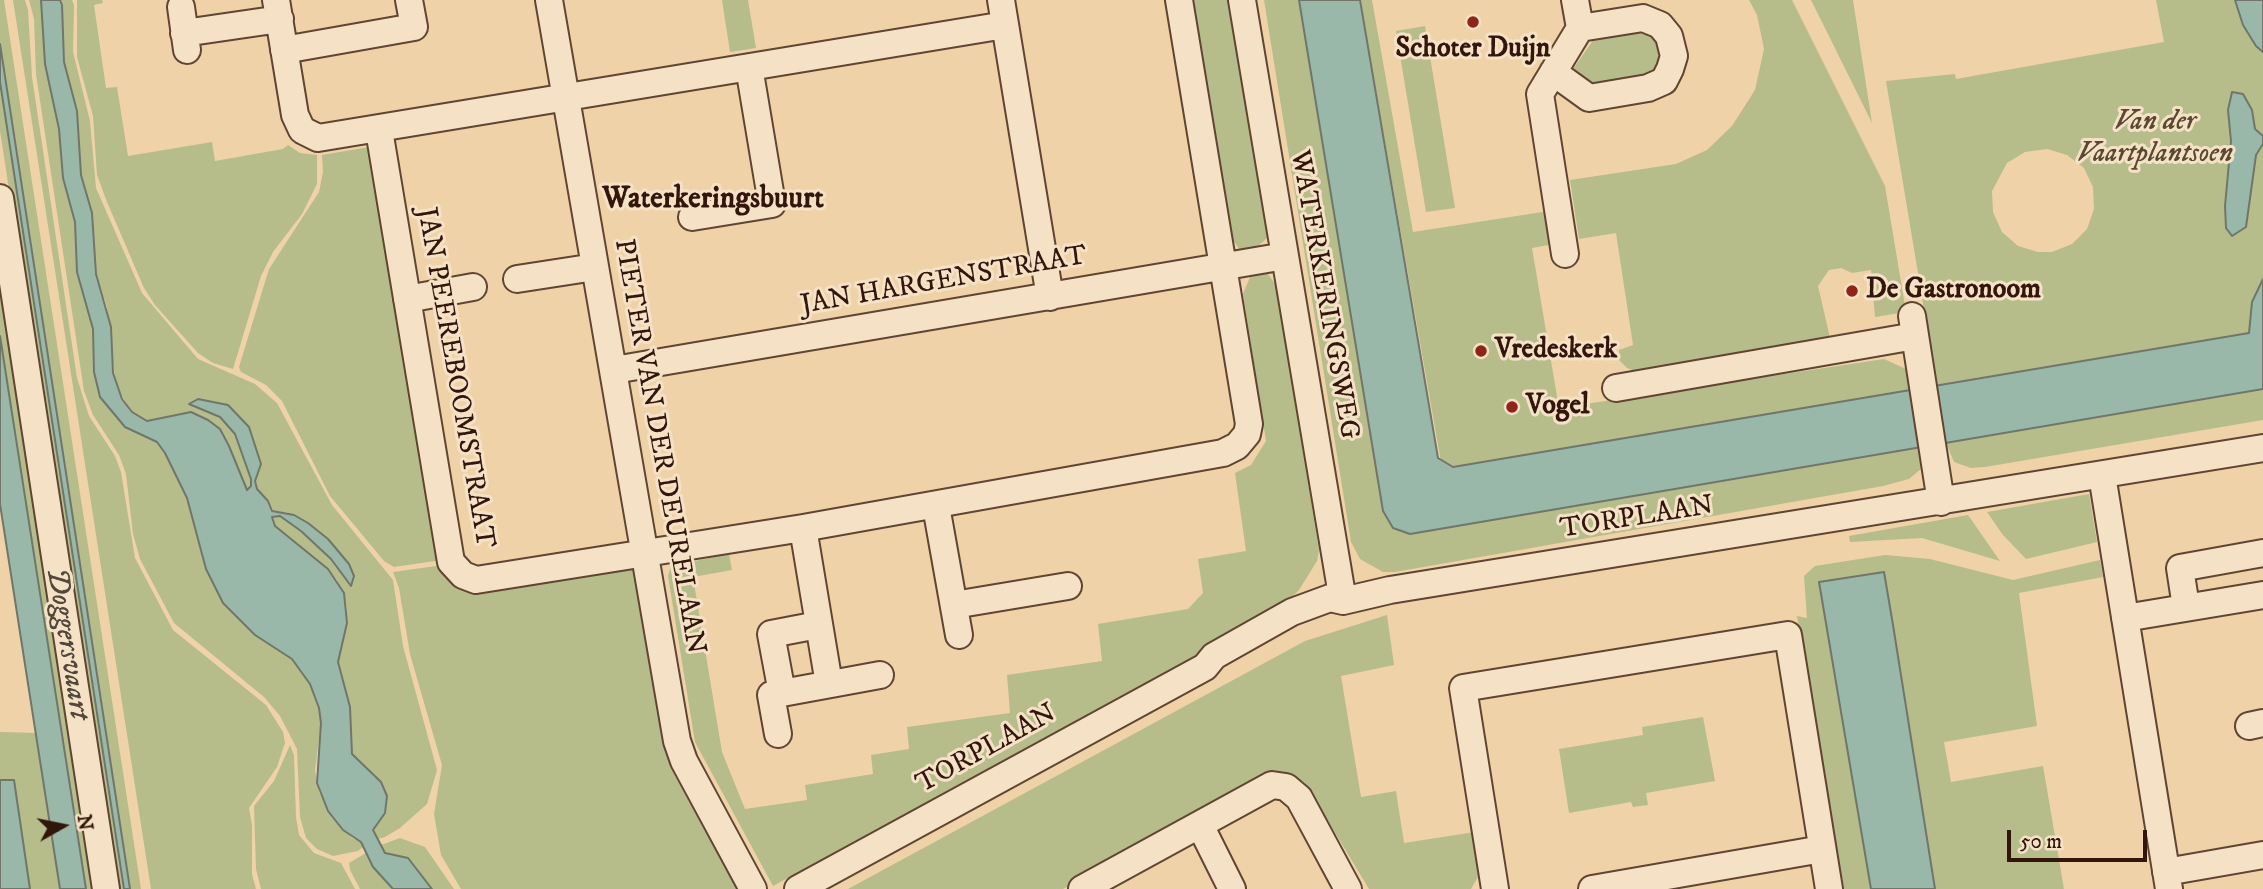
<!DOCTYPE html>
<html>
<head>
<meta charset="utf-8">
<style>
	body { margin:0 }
	#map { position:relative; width:2263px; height:889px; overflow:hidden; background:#efd2a8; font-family:"IM FELL DW Pica",serif }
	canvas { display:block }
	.north { position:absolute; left:28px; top:791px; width:70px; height:70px; -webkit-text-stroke:5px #f5e2c6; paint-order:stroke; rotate:81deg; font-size:19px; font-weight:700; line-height:28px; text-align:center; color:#32160c }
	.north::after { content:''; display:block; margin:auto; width:24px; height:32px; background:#32160c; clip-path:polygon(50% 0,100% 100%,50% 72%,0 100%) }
	.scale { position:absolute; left:2007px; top:830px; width:140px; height:32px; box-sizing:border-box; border:4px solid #32160c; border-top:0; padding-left:9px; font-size:21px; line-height:24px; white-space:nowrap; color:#32160c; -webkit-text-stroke:5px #f5e2c6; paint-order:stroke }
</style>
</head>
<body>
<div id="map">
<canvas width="2263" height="889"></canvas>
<div class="north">N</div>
<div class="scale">50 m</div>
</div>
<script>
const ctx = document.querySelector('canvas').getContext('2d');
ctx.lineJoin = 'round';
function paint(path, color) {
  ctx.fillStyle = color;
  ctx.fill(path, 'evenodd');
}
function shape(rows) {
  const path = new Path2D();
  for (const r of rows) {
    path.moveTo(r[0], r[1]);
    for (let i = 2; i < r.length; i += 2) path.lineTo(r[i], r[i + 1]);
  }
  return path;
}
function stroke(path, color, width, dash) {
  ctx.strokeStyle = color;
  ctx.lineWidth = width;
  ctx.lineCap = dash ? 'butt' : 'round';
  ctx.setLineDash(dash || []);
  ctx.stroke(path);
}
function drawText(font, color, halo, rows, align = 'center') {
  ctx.font = font + ' "IM FELL DW Pica",serif';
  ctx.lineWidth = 6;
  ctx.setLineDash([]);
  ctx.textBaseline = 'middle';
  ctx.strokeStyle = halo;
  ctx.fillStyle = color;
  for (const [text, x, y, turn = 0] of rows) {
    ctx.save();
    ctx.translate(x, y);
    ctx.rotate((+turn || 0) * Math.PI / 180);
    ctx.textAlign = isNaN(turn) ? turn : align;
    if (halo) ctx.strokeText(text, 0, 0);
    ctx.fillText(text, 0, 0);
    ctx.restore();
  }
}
const green = shape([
	[0,0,4,0,141,889,130,889,0,44],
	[13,0,25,0,28,10,32,77,77,378,89,416,115,456,121,472,135,558,173,630,266,705,283,732,285,743,277,767,249,808,252,825,252,874,256,889,151,889],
	[29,0,41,0,42,5,47,75,59,129,63,178,75,222,77,272,93,329,94,372,100,397,124,427,157,442,165,453,187,498,202,544,255,635,292,659,310,684,319,708,321,723,315,771,319,792,334,819,352,838,361,842,363,847,358,851,333,856,317,849,306,838,300,817,297,749,280,716,264,697,174,623,140,559,133,534,126,474,119,455,93,415,84,391,36,74,34,19],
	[60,0,72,0,74,5,73,52,90,121,96,188,142,293,198,359,255,384,277,403,332,505,393,580,403,646,437,770,427,804,400,828,385,837,378,839,373,830,381,782,361,766,352,754,350,746,350,707,338,662,347,623,346,602,337,580,328,569,275,526,272,517,280,516,301,531,331,559,349,584,354,576,287,513,272,511,257,489,255,481,261,464,249,427,228,405,192,406,220,417,235,434,251,479,251,486,247,490,220,429,200,415,147,421,132,412,116,387,107,307,96,274,92,213,81,175,77,111,64,62],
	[77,0,102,0,103,3,94,5,106,88,117,87,128,156,212,142,215,161,283,149,288,145,300,153,317,155,317,184,302,214,273,252,261,276,233,369,213,363,198,353,155,305,144,288,107,202,97,175,93,116,77,57],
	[722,0,748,0,756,48,730,52],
	[1192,0,1229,0,1266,222,1267,238,1256,248,1240,250,1233,240],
	[1264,0,1299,0,1383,511,1922,447,1924,460,1921,469,1909,479,1883,486,1395,572,1383,572,1360,559,1351,542],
	[1360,0,1372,0,1413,232,1549,211,1554,244,1532,248,1559,408,1884,359,1906,369,1913,391,1454,467,1441,462],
	[1749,0,1792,0,1885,186,1906,312,1875,317,1871,270,1852,273,1841,268,1829,270,1818,286,1831,342,1638,372,1627,368,1619,360,1619,350,1633,345,1616,233,1579,239,1570,180,1676,164,1707,150,1732,126,1755,90,1764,49,1757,15],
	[1811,0,1853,0,1872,123,1824,26],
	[2156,0,2235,0,2243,25,2256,46,2263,52,2263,136,2255,129,2252,110,2228,110,2231,141,2225,206,2232,236,2246,227,2256,154,2263,144,2263,279,2252,302,2249,333,1937,387,1886,81,1955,74,1956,79,2164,42],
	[2047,149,2067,155,2084,168,2093,187,2094,209,2087,229,2072,244,2052,252,2038,252,2018,246,2002,232,1993,212,1992,191,2007,163,2025,152],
	[1425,26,1455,208,1426,212,1396,31],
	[1648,28,1667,52,1654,77,1589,92,1574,80,1579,74,1573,69,1592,42,1592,33],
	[0,82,124,889,117,889,0,131],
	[369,147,442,560,394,567,384,561,330,496,282,401,266,385,241,372,239,367,269,269,319,192,323,172,322,155],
	[0,254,98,889,86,889,0,336],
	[1259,273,1267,273,1276,285,1319,550,1317,561,1299,590,1284,605,1206,652,773,886,695,742,668,576,671,566,729,554,732,570,693,577,722,752,745,809,807,800,805,785,873,774,871,755,909,749,907,727,1010,713,1007,675,1102,661,1098,624,1188,609,1203,593,1198,559,1246,551,1235,473,1251,465,1266,441,1243,294,1250,277],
	[2263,389,2263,420,1985,467,1971,468,1954,462,1946,443],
	[2089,494,2097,542,2026,559,2003,535,1987,512],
	[1968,515,2000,561,1922,538,1850,542,1849,536],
	[1885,555,1930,559,2013,580,2100,560,2103,577,2019,593,2037,726,1944,742,1951,782,2043,766,2064,889,1935,889,1884,572,1819,582,1871,889,1844,889,1797,616,1807,618,1804,576,1815,566],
	[625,558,641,574,676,760,673,772,722,862,734,867,743,889,461,889,441,855,434,814,442,765,410,654,399,588,393,572,443,565,452,584,466,589],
	[1387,615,1394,665,1341,676,1361,797,1396,791,1404,843,1475,832,1482,870,1471,889,1369,889,1305,783,1294,779,1220,804,1063,889,848,889,1305,641],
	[1703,717,1715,781,1646,793,1648,805,1633,807,1631,802,1569,813,1559,749,1643,735,1642,727],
	[0,732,36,733,60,889,30,889,14,781,0,780],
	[290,745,294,755,296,817,299,835,314,853,341,863,355,889,261,889,256,869,254,806,274,781],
	[400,838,425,847,454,889,432,889,408,858,384,852,381,845],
	[366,853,373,867,393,889,360,889,350,870,349,863]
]);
const water = shape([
	[41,0,60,0,62,5,64,62,77,111,81,175,92,213,96,274,111,327,113,373,122,399,132,412,147,421,191,412,208,420,220,429,229,446,247,490,251,486,251,479,235,434,220,417,189,404,198,399,228,405,249,427,261,464,255,481,257,489,268,501,272,511,294,515,308,523,328,539,349,564,354,576,351,586,331,559,301,531,280,516,272,517,275,526,328,569,344,593,347,623,338,662,350,707,352,754,381,782,387,796,385,813,373,830,385,853,408,858,432,889,393,889,373,867,361,842,343,830,328,811,317,783,321,723,319,708,310,684,292,659,255,635,223,603,206,569,187,498,165,453,157,442,125,427,100,397,94,372,93,329,77,272,75,222,63,178,59,129,45,64,41,0],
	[1299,0,1360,0,1438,458,1453,467,2249,333,2252,302,2263,279,2263,389,1410,534,1393,528,1383,511,1299,0],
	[2235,0,2263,0,2263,52,2256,46,2243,25,2235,0],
	[0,44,130,889,124,889,0,82,0,44],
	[2232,92,2243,94,2252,110,2255,129,2263,136,2263,144,2256,155,2246,227,2232,236,2226,228,2225,206,2231,141,2228,110,2232,92],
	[0,336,86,889,60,889,0,504,0,336],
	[1884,572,1893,625,1935,889,1871,889,1819,582,1884,572],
	[0,780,14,780,30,889,0,889,0,780]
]);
const minor = shape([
	[276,0,295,115,302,130,318,138,1005,25],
	[549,0,677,741,684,761,753,889],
	[1001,0,1050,297],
	[1242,0,1343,601],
	[181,7,187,50],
	[184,33,280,19],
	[284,50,414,27,409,0],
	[1553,72,1589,98,1648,88,1664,81,1670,69,1674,56,1669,36,1660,25,1643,18,1580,28],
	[379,130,451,562,463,575,476,580,803,528,1223,453,1237,446,1247,434,1249,424,1179,0],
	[0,198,106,889],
	[692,217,772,204,749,67],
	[1565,254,1540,94,1580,28,1575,0],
	[517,279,595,267],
	[407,299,473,287],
	[1912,316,1941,502],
	[614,370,1285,256],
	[1616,388,1915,336],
	[2102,475,2169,889],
	[936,506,959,635],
	[803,528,829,684],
	[954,605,1068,586],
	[2186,607,2180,568,2263,553],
	[2125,618,2263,595],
	[782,693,771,634,818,625],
	[2249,726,2263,723],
	[778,734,771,695,880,675],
	[1200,825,1232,889],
	[2166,872,2263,855],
	[798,889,1205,667,1214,656,1292,612,1330,598,1343,601,1390,590,2263,448],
	[1082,889,1272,785,1286,787,1299,798,1348,889],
	[1495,889,1463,688,1788,635,1829,889],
	[1592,889,1822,849]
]);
const markers = [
	[1473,22,7,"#8f2418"],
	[1852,291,7,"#8f2418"],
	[1481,351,7,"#8f2418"],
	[1512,407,7,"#8f2418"]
];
const poiNames = [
	["Schoter Duijn",1473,50,"center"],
	["De Gastronoom",1866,291],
	["Vredeskerk",1495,351],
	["Vogel",1526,407]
];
const parkNames = [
	["Van der",2155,123],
	["Vaartplantsoen",2155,155]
];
const streetNames = [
	["JAN HARGENSTRAAT",944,282,-10],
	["WATERKERINGSWEG",1323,295,80],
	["JAN PEEREBOOMSTRAAT",454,378,80],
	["PIETER VAN DER DEURELAAN",658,447,80],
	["TORPLAAN",1637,519,-9],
	["TORPLAAN",987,750,-29]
];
const neighbourhoodNames = [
	["Waterkeringsbuurt",713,201]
];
const waterNames = [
	["Doggersvaart",66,644,81]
];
paint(green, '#b6bd8a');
paint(water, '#9ab8a9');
stroke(water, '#70776a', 2);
stroke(minor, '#614533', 30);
stroke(minor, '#f5e2c6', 26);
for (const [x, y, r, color] of markers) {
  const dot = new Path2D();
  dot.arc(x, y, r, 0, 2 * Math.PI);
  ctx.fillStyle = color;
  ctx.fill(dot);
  stroke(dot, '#f5e2c6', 2.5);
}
drawText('bold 28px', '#32160c', '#f5e2c6', poiNames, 'left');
drawText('italic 28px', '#5a4832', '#f5e2c6', parkNames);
drawText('28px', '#32160c', '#f5e2c6', streetNames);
drawText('bold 30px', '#32160c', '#f5e2c6', neighbourhoodNames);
drawText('italic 30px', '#51473b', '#f5e2c6', waterNames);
</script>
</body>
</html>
